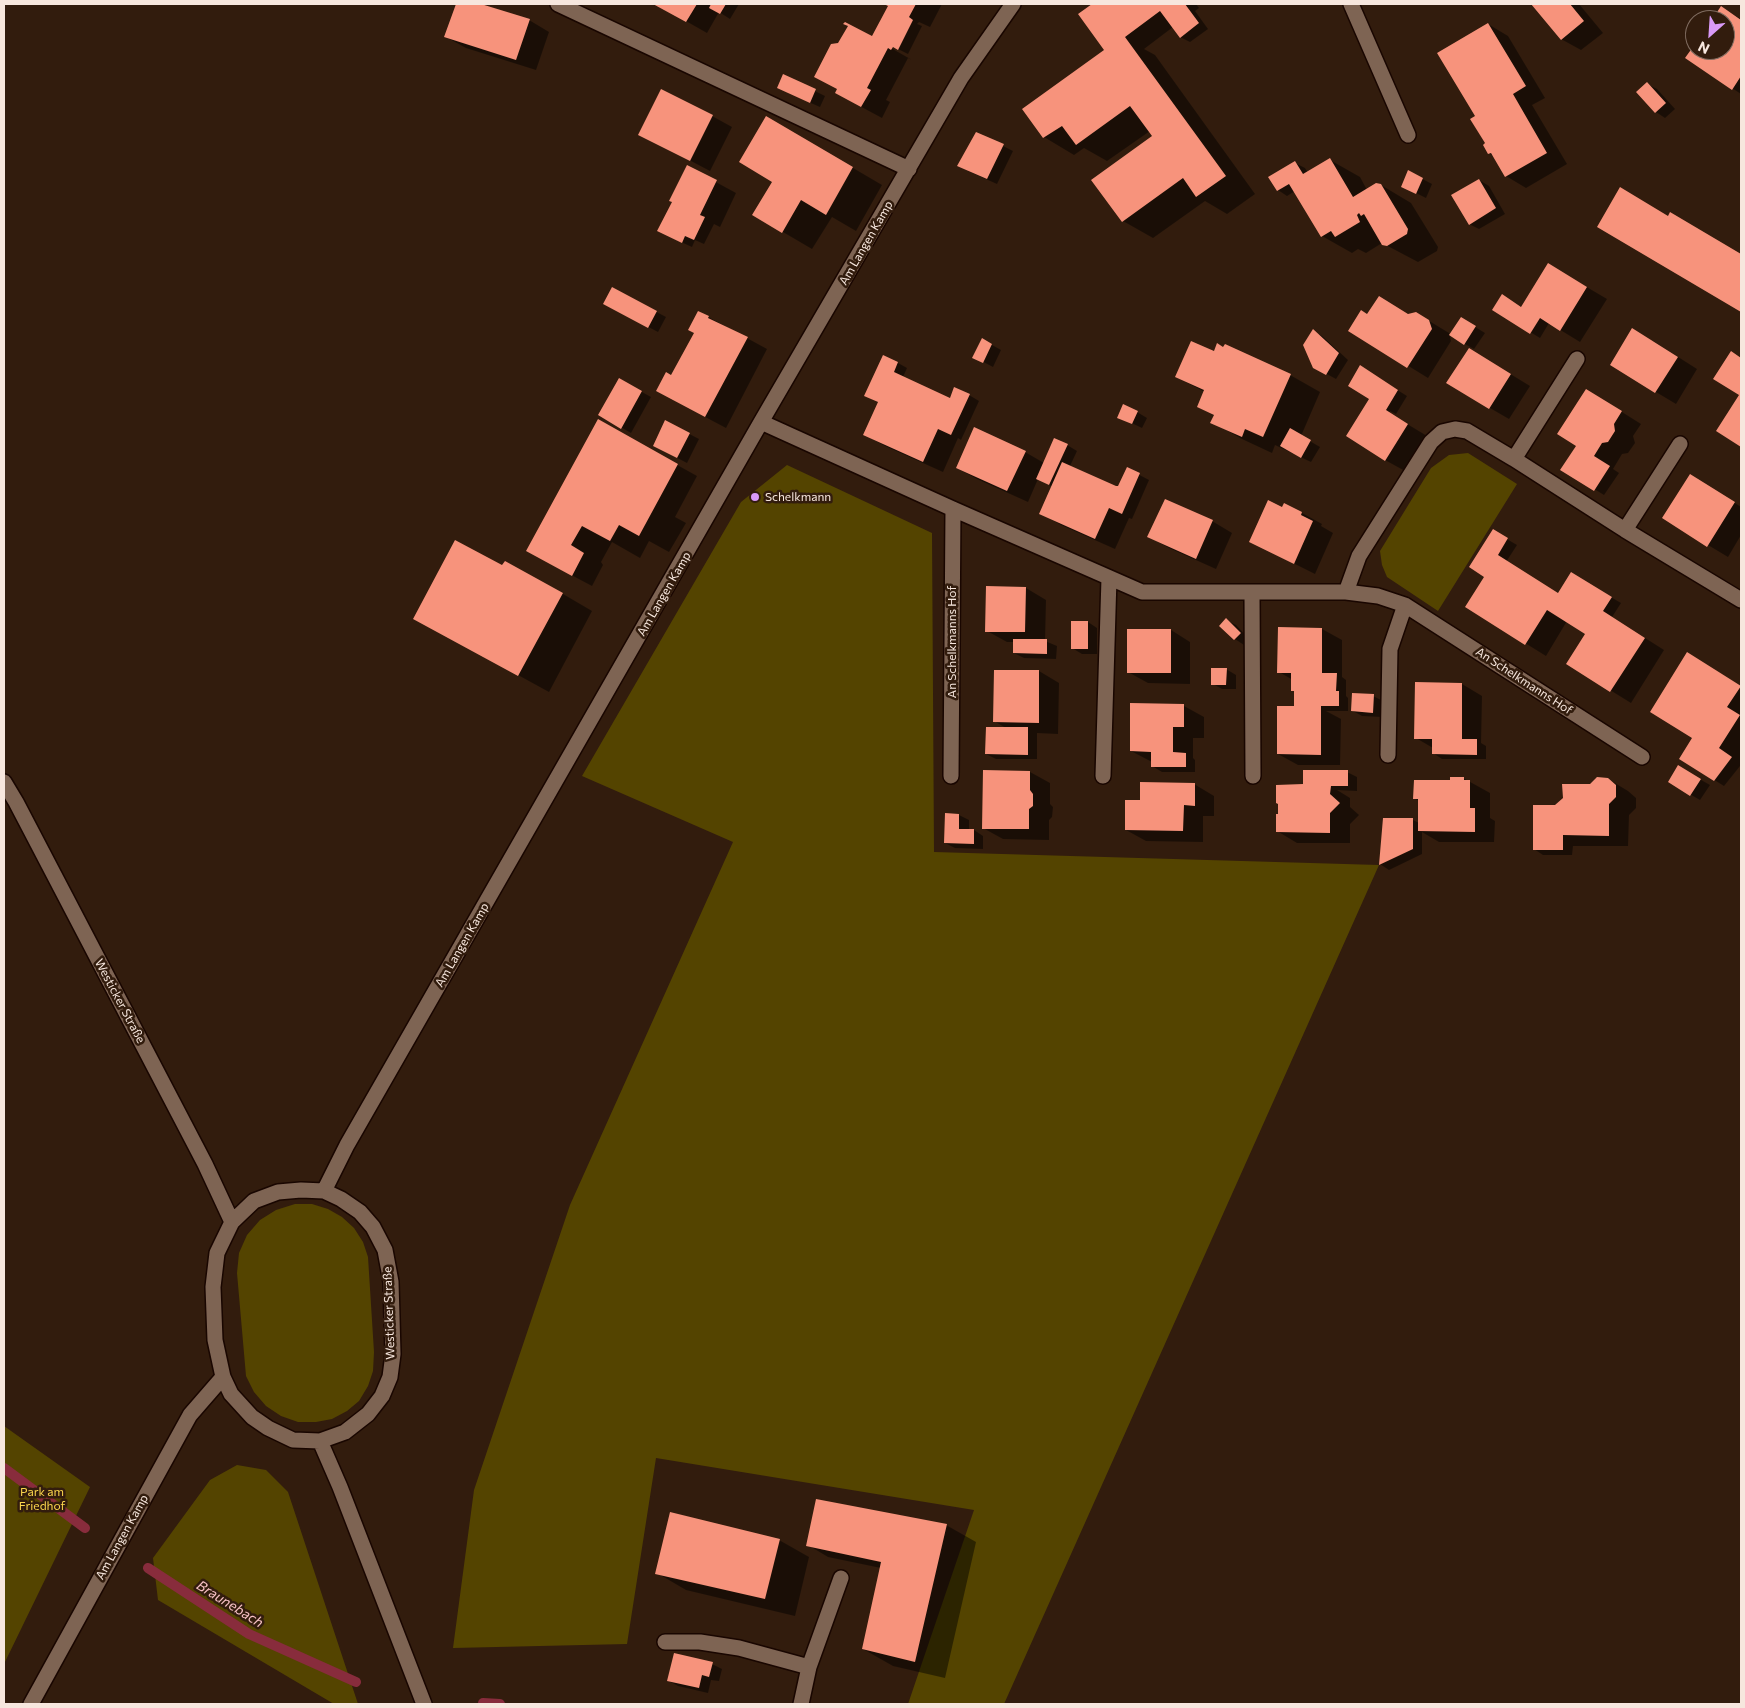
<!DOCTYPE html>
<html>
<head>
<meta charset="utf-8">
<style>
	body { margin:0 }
	#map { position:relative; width:1745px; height:1708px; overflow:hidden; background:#321c0d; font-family:Commissioner,sans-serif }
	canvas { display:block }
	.frame { position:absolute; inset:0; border:5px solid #f7e7de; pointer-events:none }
	.north { position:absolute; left:1685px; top:10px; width:50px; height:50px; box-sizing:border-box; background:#321c0d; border:1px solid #816d61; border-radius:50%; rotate:206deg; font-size:14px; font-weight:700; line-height:20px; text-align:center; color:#f7e7de }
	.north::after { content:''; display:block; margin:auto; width:18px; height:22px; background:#d99af7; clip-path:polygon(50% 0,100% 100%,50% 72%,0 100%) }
</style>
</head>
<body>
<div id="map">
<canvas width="1745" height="1708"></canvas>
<div class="frame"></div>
<div class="north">N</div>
</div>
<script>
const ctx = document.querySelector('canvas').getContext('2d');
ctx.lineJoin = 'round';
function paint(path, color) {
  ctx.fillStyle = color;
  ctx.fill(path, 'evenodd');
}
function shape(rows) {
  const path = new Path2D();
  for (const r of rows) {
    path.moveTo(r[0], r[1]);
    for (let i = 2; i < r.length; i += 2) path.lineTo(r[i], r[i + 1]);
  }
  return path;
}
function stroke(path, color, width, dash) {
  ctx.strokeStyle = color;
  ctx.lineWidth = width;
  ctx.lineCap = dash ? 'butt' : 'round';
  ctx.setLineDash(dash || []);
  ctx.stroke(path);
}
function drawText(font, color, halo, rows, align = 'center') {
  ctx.font = font + ' Commissioner,sans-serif';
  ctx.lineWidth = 5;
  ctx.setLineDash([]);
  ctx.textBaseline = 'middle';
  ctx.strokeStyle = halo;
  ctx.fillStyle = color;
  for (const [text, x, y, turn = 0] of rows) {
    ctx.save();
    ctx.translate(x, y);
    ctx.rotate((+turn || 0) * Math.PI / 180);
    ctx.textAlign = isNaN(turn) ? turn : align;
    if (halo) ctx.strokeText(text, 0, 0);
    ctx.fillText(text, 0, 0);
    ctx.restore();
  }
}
const green = shape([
	[1468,453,1517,484,1438,611,1387,577,1382,565,1380,551,1431,468,1449,455],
	[787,465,932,533,934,852,1379,865,1004,1704,908,1704,974,1510,656,1458,627,1644,453,1648,474,1490,570,1205,733,842,582,776,741,502],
	[295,1204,312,1204,328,1209,342,1217,354,1228,363,1242,368,1257,374,1352,373,1371,368,1386,359,1401,347,1411,332,1419,316,1422,298,1422,281,1416,266,1406,254,1392,246,1376,237,1273,239,1253,247,1235,260,1220,276,1210],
	[4,1426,90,1487,4,1664],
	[237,1465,266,1470,288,1492,358,1704,334,1704,158,1600,153,1558,210,1480]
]);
const shadow = shape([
	[457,4,477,4,529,20,549,32,536,70,466,48,446,37],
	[656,4,739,4,730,19,719,12,707,33],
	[886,4,942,4,930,27,919,22,917,24,922,26,908,54,892,46,891,48,912,60,908,58,886,100,890,102,882,118,856,104,885,45,889,6],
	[1094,4,1196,4,1199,8,1195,11,1208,29,1190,42,1180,37,1173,27,1144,49,1155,55,1255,194,1227,214,1205,201,1153,238,1123,221,1154,136,1150,131,1107,161,1084,148,1074,155,1044,137,1024,109,1105,50,1079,14],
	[1532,4,1579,4,1603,33,1581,50,1561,39],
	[1722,8,1741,19,1741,94,1687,58,1695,46,1695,50,1725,50,1725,20,1713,20],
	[1488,24,1508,36,1545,98,1532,105,1567,164,1526,188,1506,176,1495,157,1489,153,1476,117],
	[784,76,825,96,820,107,788,93],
	[1647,84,1657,89,1675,109,1665,118,1656,112],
	[712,116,732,127,710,171,640,134],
	[790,131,882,185,856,231,832,217,812,249,754,215,774,182],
	[1003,146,1013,151,997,184,968,171],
	[1330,160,1360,177,1367,190,1381,185,1411,203,1438,247,1437,251,1418,262,1382,243,1366,253,1358,249,1352,253,1322,236,1295,191,1287,196,1278,190,1295,163,1305,168,1308,173],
	[688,167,736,193,720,227,714,224,704,244,695,240,692,247,668,236,673,202],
	[1409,172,1432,184,1426,198,1412,191],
	[1479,180,1489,186,1505,214,1479,229,1469,224],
	[1671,214,1741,255,1741,310,1599,227,1668,217],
	[1568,276,1607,299,1580,342,1549,323,1540,338,1494,310,1521,308],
	[613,289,666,317,658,332,614,309],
	[699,312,767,349,726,428,677,402,672,376,695,333],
	[1416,313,1449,333,1451,341,1428,378,1350,330,1368,315,1409,315],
	[1462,319,1485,333,1474,349,1465,344],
	[1313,331,1322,336,1348,360,1336,379,1314,367],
	[983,340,1001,350,993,367,974,357],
	[1653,341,1697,369,1676,404,1611,365],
	[1214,352,1290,375,1320,392,1301,436,1320,447,1311,462,1275,445,1272,453,1242,439,1212,422,1215,416,1198,407,1205,392,1176,377],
	[1731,353,1741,359,1741,445,1718,431,1741,395],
	[1489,361,1530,386,1509,419,1490,408],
	[898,363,907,368,903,377,951,399,969,395,979,401,961,440,958,438,943,472,885,446,865,435,879,403,866,396],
	[1370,373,1407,396,1396,414,1390,411,1389,413,1427,436,1405,471,1385,460,1369,401],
	[620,380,651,397,631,433,600,415],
	[1606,402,1641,424,1633,436,1635,443,1628,453,1622,454,1613,469,1619,473,1604,495,1562,469],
	[1137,412,1147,418,1142,428,1119,417],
	[598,421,697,476,675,517,686,523,669,552,649,541,640,558,612,542,601,562,603,565,592,586,547,562],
	[666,422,699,439,687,463,664,451],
	[1067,445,1077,451,1070,466,1119,489,1128,469,1149,480,1132,519,1129,518,1115,549,1061,525,1041,513,1053,487,1038,479,1028,502,977,479,957,468,1025,452,1044,463],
	[1710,487,1741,507,1741,535,1728,557,1708,545],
	[1165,501,1212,521,1232,533,1216,569,1169,548,1149,537],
	[1282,508,1302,513,1322,524,1321,526,1333,533,1315,574,1251,542],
	[1493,531,1517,545,1506,562,1559,594,1571,574,1621,603,1612,617,1664,650,1631,703,1568,664,1587,633,1567,621,1546,656,1467,607,1486,576],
	[503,567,563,594,592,611,549,692,445,635],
	[1026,588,1046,600,1045,641,1057,646,1056,659,1024,658,1014,653,1014,642,1007,642,987,631],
	[1226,620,1236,625,1249,639,1244,645,1235,639],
	[1088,622,1097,628,1097,654,1082,654,1072,648],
	[1322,629,1342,640,1342,677,1346,680,1346,696,1348,698,1348,711,1326,711,1341,719,1340,765,1298,765,1278,754,1300,708,1293,680,1279,672],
	[1171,630,1190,642,1190,684,1148,683,1128,672],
	[1688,654,1741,686,1741,766,1740,766,1724,786,1681,759,1694,738],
	[1226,669,1236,675,1236,689,1222,689,1213,684],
	[1039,671,1059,683,1058,734,1037,733,1037,759,996,759,986,754,1006,728,994,721],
	[1416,683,1462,684,1482,696,1481,743,1486,746,1486,759,1442,759,1433,753,1433,748,1416,738],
	[1373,696,1383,701,1382,717,1362,716,1353,711],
	[1184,706,1204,717,1204,738,1193,738,1193,758,1195,760,1195,772,1162,772,1152,766,1152,762,1131,751],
	[1678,767,1710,785,1700,800,1669,782],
	[1030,772,1050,783,1050,804,1053,807,1052,817,1049,820,1049,840,1003,839,983,828],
	[1347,772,1357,777,1357,791,1337,790,1350,798,1350,807,1359,815,1350,824,1350,843,1297,843,1277,831,1308,786],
	[1463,778,1490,793,1490,818,1495,821,1494,842,1439,842,1422,832,1422,854,1389,870,1380,864,1413,820,1419,823,1420,801,1415,799,1451,781],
	[1608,779,1628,791,1636,798,1636,808,1629,815,1628,846,1573,846,1572,855,1543,855,1534,849,1591,785],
	[1194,784,1214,796,1214,816,1203,816,1203,842,1146,841,1126,830,1142,801],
	[959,815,969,820,969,830,974,830,983,836,983,849,955,848,945,843],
	[946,1525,976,1542,945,1678,893,1666,863,1649,881,1568,828,1557,808,1545],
	[779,1540,809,1557,795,1616,686,1590,657,1573],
	[712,1664,722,1669,719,1681,711,1680,708,1693,678,1686,669,1681]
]);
const stream = shape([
	[4,1468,85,1528],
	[148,1568,249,1634,356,1682],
	[483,1703,500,1704]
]);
const building = shape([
	[456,4,481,4,530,19,516,60,444,37],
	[653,4,697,4,686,22],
	[711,4,726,4,720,14,709,8],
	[884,4,916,4,909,17,913,20,898,50,893,47,891,50,888,48,867,88,871,90,861,107,835,93,837,89,814,77,831,44,838,43,848,26,843,24,845,22,872,36,888,6],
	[1092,4,1185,4,1199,23,1180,38,1160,11,1125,37,1226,176,1196,197,1183,178,1122,222,1091,180,1152,136,1130,106,1076,145,1062,126,1043,138,1022,109,1104,50,1078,14],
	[1531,4,1570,4,1584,21,1561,40],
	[1721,6,1741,20,1741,76,1732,90,1685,58,1695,44,1695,50,1725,50,1725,20,1712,20],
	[1488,23,1526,86,1513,94,1547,153,1505,177,1491,153,1488,154,1483,145,1485,143,1470,119,1475,116,1437,53],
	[783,74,816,89,810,103,777,88],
	[1647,82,1666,103,1655,113,1636,92],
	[661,89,713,115,690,161,638,135],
	[766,116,853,167,826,215,801,200,782,233,752,215,772,182,739,162],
	[976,132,1004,144,987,179,957,166],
	[1330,158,1353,197,1376,183,1381,184,1408,229,1407,234,1387,246,1382,245,1364,214,1361,216,1359,213,1357,215,1360,222,1335,237,1331,231,1321,237,1289,184,1277,191,1268,177,1295,161,1303,174],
	[687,165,717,180,700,215,705,217,694,240,685,236,682,243,657,231,672,202,669,201],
	[1408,170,1423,178,1416,194,1401,187],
	[1479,179,1496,208,1469,225,1451,195],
	[1620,187,1668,216,1670,212,1741,254,1741,312,1597,227],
	[1548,263,1587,287,1560,331,1540,318,1530,334,1492,310,1502,294,1521,307],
	[612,287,657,311,648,328,603,304],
	[1379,296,1408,314,1416,312,1429,320,1432,329,1407,368,1348,331,1361,310,1367,314],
	[698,311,709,316,708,318,748,337,705,417,656,391,666,372,671,375,694,333,688,330],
	[1461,317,1476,326,1464,345,1449,335],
	[1632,328,1678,357,1655,393,1610,365],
	[1313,329,1339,353,1326,375,1313,368,1303,345],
	[982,338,992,344,983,363,972,358],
	[1191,341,1214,351,1217,343,1223,347,1225,344,1291,374,1263,437,1245,429,1242,437,1210,423,1214,415,1197,407,1204,390,1175,377],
	[1469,348,1511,374,1489,409,1446,383],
	[1731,351,1741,358,1741,447,1716,431,1739,395,1713,379],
	[883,355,898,362,894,372,950,398,954,387,970,394,951,435,938,429,923,462,863,435,878,402,864,396],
	[1360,365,1398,390,1386,410,1408,424,1385,461,1346,436,1369,399,1348,386],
	[619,378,642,391,621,429,598,415],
	[1586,389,1622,411,1614,424,1615,431,1608,442,1602,443,1594,456,1610,466,1594,491,1560,470,1576,446,1557,434],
	[1123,404,1138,411,1132,424,1117,418],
	[598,419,678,464,639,536,619,525,610,541,582,526,571,545,584,553,572,576,526,551],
	[665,420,690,433,677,458,653,446],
	[974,427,1026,451,1007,491,956,468],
	[1290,428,1311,440,1301,458,1280,446],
	[1054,438,1068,444,1049,485,1036,479],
	[1062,462,1116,486,1118,486,1127,467,1140,473,1122,514,1109,508,1095,539,1039,514],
	[1690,474,1735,502,1707,547,1662,518],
	[1165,499,1213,520,1196,559,1147,537],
	[1268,500,1282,507,1284,503,1302,512,1301,515,1313,521,1294,564,1249,542],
	[1493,529,1508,538,1498,555,1558,593,1571,572,1612,597,1603,611,1645,638,1610,692,1566,664,1585,634,1547,610,1525,645,1465,607,1484,577,1469,567],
	[455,540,502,565,505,561,563,593,518,676,413,619],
	[986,586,1026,587,1025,632,985,632],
	[1226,618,1241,633,1234,640,1219,626],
	[1071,621,1088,621,1088,649,1071,649],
	[1278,627,1322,628,1322,673,1337,673,1336,691,1339,691,1339,706,1321,706,1321,755,1277,754,1277,706,1294,706,1294,691,1291,691,1291,673,1277,673],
	[1127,629,1171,629,1171,673,1127,673],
	[1013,639,1047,639,1047,654,1013,653],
	[1687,652,1741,686,1727,707,1740,715,1719,748,1732,757,1714,781,1679,759,1692,738,1650,712],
	[1211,668,1227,668,1226,685,1211,685],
	[994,670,1039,670,1039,723,993,722],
	[1415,682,1462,683,1462,739,1477,739,1477,755,1432,754,1432,739,1414,739],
	[1352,693,1374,694,1373,713,1351,711],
	[1130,703,1184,704,1184,727,1173,727,1173,752,1186,753,1186,767,1151,767,1151,752,1130,751],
	[986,727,1028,727,1028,755,985,754],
	[1678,765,1701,779,1690,796,1668,782],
	[983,770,1030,771,1030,790,1033,794,1033,806,1029,809,1029,829,982,829],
	[1303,770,1348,770,1348,786,1331,786,1330,794,1340,803,1330,813,1330,833,1276,832,1276,814,1278,814,1278,804,1276,803,1276,785,1303,784],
	[1450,777,1464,777,1464,780,1470,780,1470,808,1475,808,1475,832,1418,831,1418,799,1413,799,1414,780,1450,780],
	[1597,777,1608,778,1616,785,1616,797,1609,804,1609,836,1563,835,1563,850,1533,850,1533,805,1555,805,1563,798,1562,784,1590,784],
	[1140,782,1195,783,1195,806,1184,805,1183,831,1125,830,1125,800,1140,800],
	[945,813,959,814,959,829,974,829,974,844,944,843],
	[1383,818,1413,818,1413,849,1379,865],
	[816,1499,947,1524,915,1662,862,1649,881,1562,806,1546],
	[670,1512,780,1539,765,1599,655,1574],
	[674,1653,713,1662,709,1677,702,1675,699,1688,667,1681]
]);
const minor = shape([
	[558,4,909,169],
	[1351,4,1408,135],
	[761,422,953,509,1142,592,1346,592,1378,596,1405,605,1642,757],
	[1514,459,1577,359],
	[1625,530,1680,444],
	[1346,592,1359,556,1431,442,1442,432,1455,429,1467,431,1514,459,1625,530,1741,600],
	[1252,593,1253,776],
	[1388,755,1390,649,1405,605],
	[951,776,953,509],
	[1103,776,1109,578],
	[4,782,16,802,205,1164,232,1222,217,1253,213,1287,215,1340,223,1377,231,1394,252,1417,268,1428,293,1440,320,1441,345,1432,368,1414,382,1396,390,1377,393,1354,391,1282,385,1250,373,1227,360,1212,341,1199,324,1191,301,1190,278,1192,254,1201,232,1222],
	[324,1191,347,1145,761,422,961,78,1013,4],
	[320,1441,340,1487,424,1704],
	[665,1642,700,1642,739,1648,809,1667],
	[31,1704,190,1415,223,1377],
	[801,1704,809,1667,841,1578]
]);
const markers = [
	[755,497,5,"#d99af7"]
];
const streetNames = [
	["Am Langen Kamp",866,243,-60],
	["Am Langen Kamp",664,594,-60],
	["An Schelkmanns Hof",952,642,-90],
	["An Schelkmanns Hof",1524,681,33],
	["Am Langen Kamp",462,945,-60],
	["Westicker Straße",120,1001,62],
	["Westicker Straße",389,1313,-92],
	["Am Langen Kamp",122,1537,-61]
];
const poiNames = [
	["Schelkmann",765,497]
];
const parkNames = [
	["Park am",42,1492],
	["Friedhof",42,1506]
];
const waterNames = [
	["Braunebach",230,1604,32]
];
paint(green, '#544400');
paint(shadow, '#0007');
stroke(stream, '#882c3c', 10);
paint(building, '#f7937c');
stroke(minor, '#190600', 18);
stroke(minor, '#7e6453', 15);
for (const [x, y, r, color] of markers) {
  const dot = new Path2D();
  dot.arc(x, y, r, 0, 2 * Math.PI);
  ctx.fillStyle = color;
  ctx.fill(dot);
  stroke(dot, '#321c0d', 2);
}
drawText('12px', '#f7e7de', '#321c0d', streetNames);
drawText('12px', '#f7e7de', '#321c0d', poiNames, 'left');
drawText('12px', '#fbd64d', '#321c0d', parkNames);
drawText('italic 14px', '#f7c1c5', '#321c0d', waterNames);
</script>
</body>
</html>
